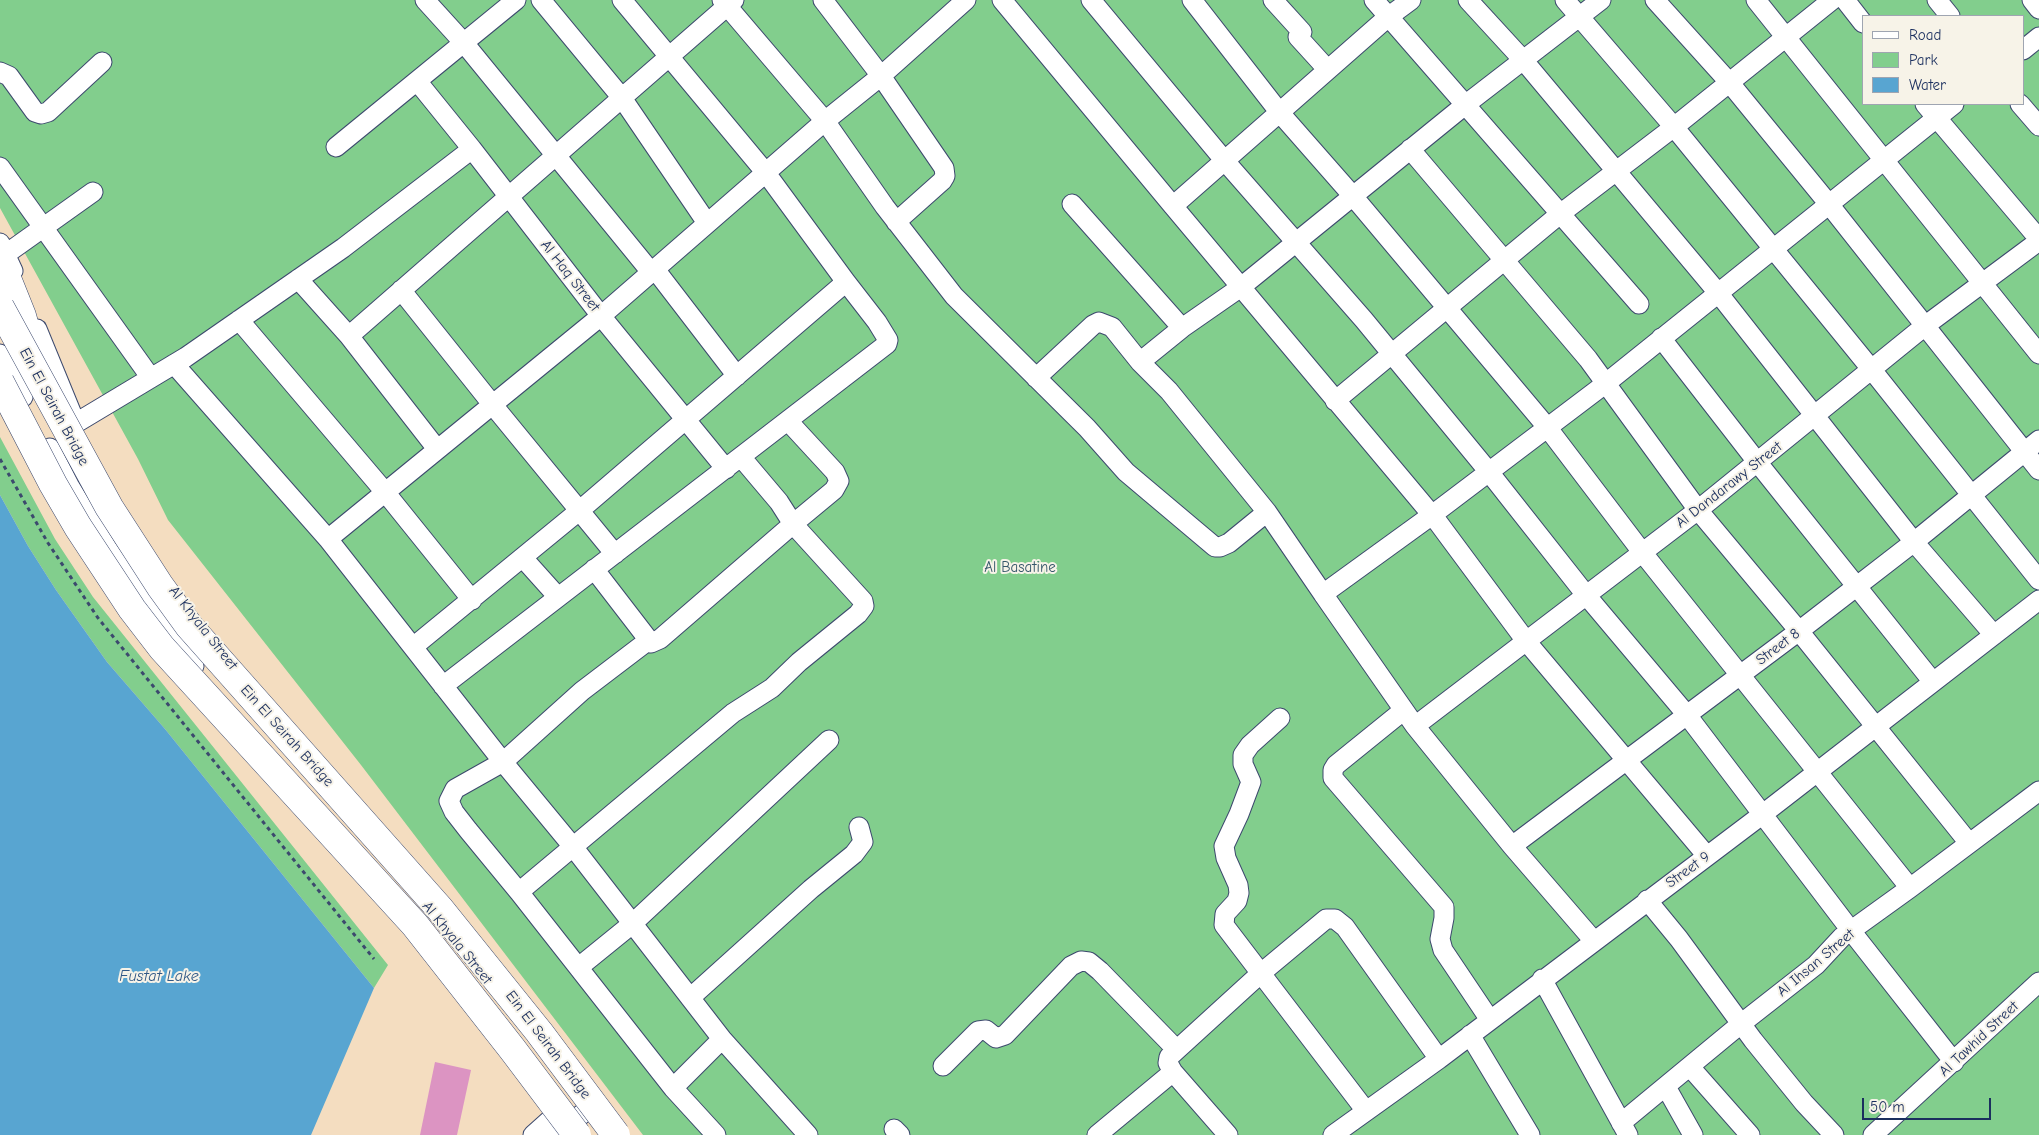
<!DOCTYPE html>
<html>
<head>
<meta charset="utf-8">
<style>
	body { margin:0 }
	#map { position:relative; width:2039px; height:1135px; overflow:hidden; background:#f4ddc0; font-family:"Comic Neue",sans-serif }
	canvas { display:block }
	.legend { position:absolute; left:1862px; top:15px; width:162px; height:90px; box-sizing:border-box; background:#f7f3e8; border:1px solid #9fa5b1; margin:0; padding:6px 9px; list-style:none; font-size:15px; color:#1b2f5e }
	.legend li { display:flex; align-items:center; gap:10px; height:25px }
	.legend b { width:25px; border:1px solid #9fa5b1 }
	.scale { position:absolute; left:1862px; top:1098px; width:129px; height:22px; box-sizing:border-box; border:2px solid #1b2f5e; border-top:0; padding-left:6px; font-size:15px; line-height:18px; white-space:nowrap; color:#1b2f5e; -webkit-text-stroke:4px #f7f3e8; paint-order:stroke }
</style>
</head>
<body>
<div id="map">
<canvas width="2039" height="1135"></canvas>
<ul class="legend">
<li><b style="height:6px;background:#fff"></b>Road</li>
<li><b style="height:14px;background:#82ce8d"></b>Park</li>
<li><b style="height:14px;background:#58a5d1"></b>Water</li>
</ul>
<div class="scale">50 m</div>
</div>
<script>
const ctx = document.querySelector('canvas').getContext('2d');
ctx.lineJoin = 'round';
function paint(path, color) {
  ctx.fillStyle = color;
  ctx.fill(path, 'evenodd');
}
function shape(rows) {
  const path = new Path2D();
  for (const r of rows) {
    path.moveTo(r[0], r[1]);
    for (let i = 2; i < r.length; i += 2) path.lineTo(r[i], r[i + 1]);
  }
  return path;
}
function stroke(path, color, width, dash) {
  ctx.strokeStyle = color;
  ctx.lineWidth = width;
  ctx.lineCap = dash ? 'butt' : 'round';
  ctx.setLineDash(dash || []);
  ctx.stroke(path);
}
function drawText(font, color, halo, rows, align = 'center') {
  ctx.font = font + ' "Comic Neue",sans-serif';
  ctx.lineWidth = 4;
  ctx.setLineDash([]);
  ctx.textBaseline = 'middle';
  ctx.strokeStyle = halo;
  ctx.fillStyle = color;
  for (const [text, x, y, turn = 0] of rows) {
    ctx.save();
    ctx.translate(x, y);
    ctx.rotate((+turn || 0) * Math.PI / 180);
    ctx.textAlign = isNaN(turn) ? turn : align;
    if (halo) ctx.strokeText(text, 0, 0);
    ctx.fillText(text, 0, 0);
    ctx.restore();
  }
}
const green = shape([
	[0,0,2039,0,2039,1135,643,1135,361,765,168,520,138,459,0,208],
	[1863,16,2023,16,2023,104,1863,104],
	[0,437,55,539,93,597,388,965,374,988,165,729,107,662,56,590,28,546,0,495]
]);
const water = shape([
	[0,495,28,546,56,590,107,662,165,729,374,988,311,1135,0,1135]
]);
const building = shape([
	[435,1062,471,1070,457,1135,420,1135]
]);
const path = shape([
	[0,459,48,543,98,618,374,959]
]);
const minor = shape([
	[425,0,464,43,651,272],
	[541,0,622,98,707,223],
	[722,0,825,121,885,207,954,296,1087,428,1126,472,1215,547,1220,547,1229,543,1267,512],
	[823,0,881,76,944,168,945,176,942,181,896,222],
	[1002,0,1173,206],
	[1091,0,1224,160,1364,320,1489,472,1586,595,1687,715,1852,932,1954,1062],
	[1192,0,1280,113,1352,195,1547,427,1642,552,1910,888],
	[1273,0,1302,32,1298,37,1328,70],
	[1374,0,1639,304],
	[1411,0,1388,17,1173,206,1437,521,1526,641,1707,856],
	[1468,0,1524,61,1719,294,1914,542,1994,635],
	[1565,0,1674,127,1872,370,2039,580],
	[1655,0,1729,82,1828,203,2039,470],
	[1756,0,2039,354],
	[1845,0,1863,23],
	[1937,0,1950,16],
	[2032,0,2039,9],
	[2023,50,2039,37],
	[0,72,9,76,35,112,41,114,48,112,102,62],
	[417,81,472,149,601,316,726,469],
	[1925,104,2039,239],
	[2020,104,2039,126],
	[336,147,516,0],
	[1410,149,1588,359,1698,510,1799,631,1969,843],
	[0,167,151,378],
	[1072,204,1182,328],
	[0,243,13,271],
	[6,254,93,192],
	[654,268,737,376],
	[298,279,349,336,437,449],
	[401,290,492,404,615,554],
	[239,320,385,492,472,600],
	[37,329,76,424],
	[349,336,734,0],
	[1661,338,1758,463,1933,682],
	[0,354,23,397],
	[1140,362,1182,328,1241,287,1465,105,1601,0],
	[174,364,328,539,503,762,574,848,722,1039,808,1135],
	[1036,378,1093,325,1099,322,1112,327,1140,362,1169,391,1267,512,1323,594],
	[1335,401,1560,214,1674,127,1832,0],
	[76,423,186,357,343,248,472,149],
	[50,448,70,487,107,548,150,610,194,666],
	[328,539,601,316,825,121,881,76,966,0],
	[523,558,558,597],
	[594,569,651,643,660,639,793,524,779,502,741,457],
	[649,640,582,691,503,762,455,789,449,801,454,812,468,830,519,892,673,1088,716,1135],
	[413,647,579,511,846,282,766,173,622,0],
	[443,686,887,344,888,340,877,322,846,282],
	[1404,710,1336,765,1333,770,1333,778,1444,907,1444,918,1440,939,1443,950,1490,1020],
	[1280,718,1250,745,1243,755,1243,764,1251,782,1239,814,1224,846,1226,858,1238,885,1239,893,1237,901,1225,914,1224,925,1366,1111],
	[1415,726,1698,510,1926,325,2039,241],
	[1512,846,1799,631,1914,542,2039,440],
	[519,892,733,713,772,688,799,662,858,614,864,606,863,601,793,524,834,490,839,481,835,472,788,421],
	[1647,900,1679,939,1753,1040,1804,1103,1834,1135],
	[1594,941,1512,846,1415,726,1323,594,1432,515,1605,384,1954,104],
	[579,967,632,924,829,740],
	[1542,979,1628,1135],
	[690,998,811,889,854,854,863,842,859,827],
	[1470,1035,1530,1135],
	[943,1066,978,1031,986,1030,996,1038,1005,1035,1071,966,1081,961,1089,962,1100,971,1176,1049],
	[1690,1067,1750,1135],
	[1666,1087,1693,1135],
	[673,1088,722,1039],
	[1621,1123,1742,1023,1816,965,1842,937,1910,888,2039,791],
	[894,1129,900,1135],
	[533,1135,552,1118],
	[556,1135,587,1110],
	[1097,1135,1173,1072],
	[1228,1135,1173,1072,1168,1063,1169,1057,1260,974,1326,919,1335,919,1345,927,1439,1059],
	[1333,1135,1439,1059,1763,814,2039,600],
	[1873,1135,2039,982]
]);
const highway = shape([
	[0,261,22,316,34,359]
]);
const highwayBridge = shape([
	[0,307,109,507,160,586,189,626,440,909,539,1032,616,1135],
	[0,382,53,484,78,527,132,609,162,648,415,925,513,1050,577,1135]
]);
const streetNames = [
	["Al Haq Street",570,276,52],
	["Ein El Seirah Bridge",54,407,62],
	["Al Dandarawy Street",1729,485,-38],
	["Al Khyala Street",203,628,52],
	["Street 8",1778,647,-37],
	["Ein El Seirah Bridge",287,736,48],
	["Street 9",1688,870,-36],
	["Al Khyala Street",457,943,51],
	["Al Ihsan Street",1816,963,-40],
	["Al Tawhid Street",1979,1039,-43],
	["Ein El Seirah Bridge",548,1045,53]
];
const parkNames = [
	["Al Basatine",1020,568]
];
const waterNames = [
	["Fustat Lake",159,976]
];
paint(green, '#82ce8d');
paint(water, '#58a5d1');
paint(building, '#dc94c2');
stroke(minor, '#3c496d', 21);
stroke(highway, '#3c496d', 29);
stroke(path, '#3c496d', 3, [4, 4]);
stroke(minor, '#fff', 19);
stroke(highway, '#fff', 28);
stroke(highwayBridge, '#3c496d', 29, []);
stroke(highwayBridge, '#fff', 28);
drawText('15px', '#1b2f5e', '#f7f3e8', streetNames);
drawText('15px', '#35576a', '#f7f3e8', parkNames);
drawText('italic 16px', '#305886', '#f7f3e8', waterNames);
</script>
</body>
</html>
